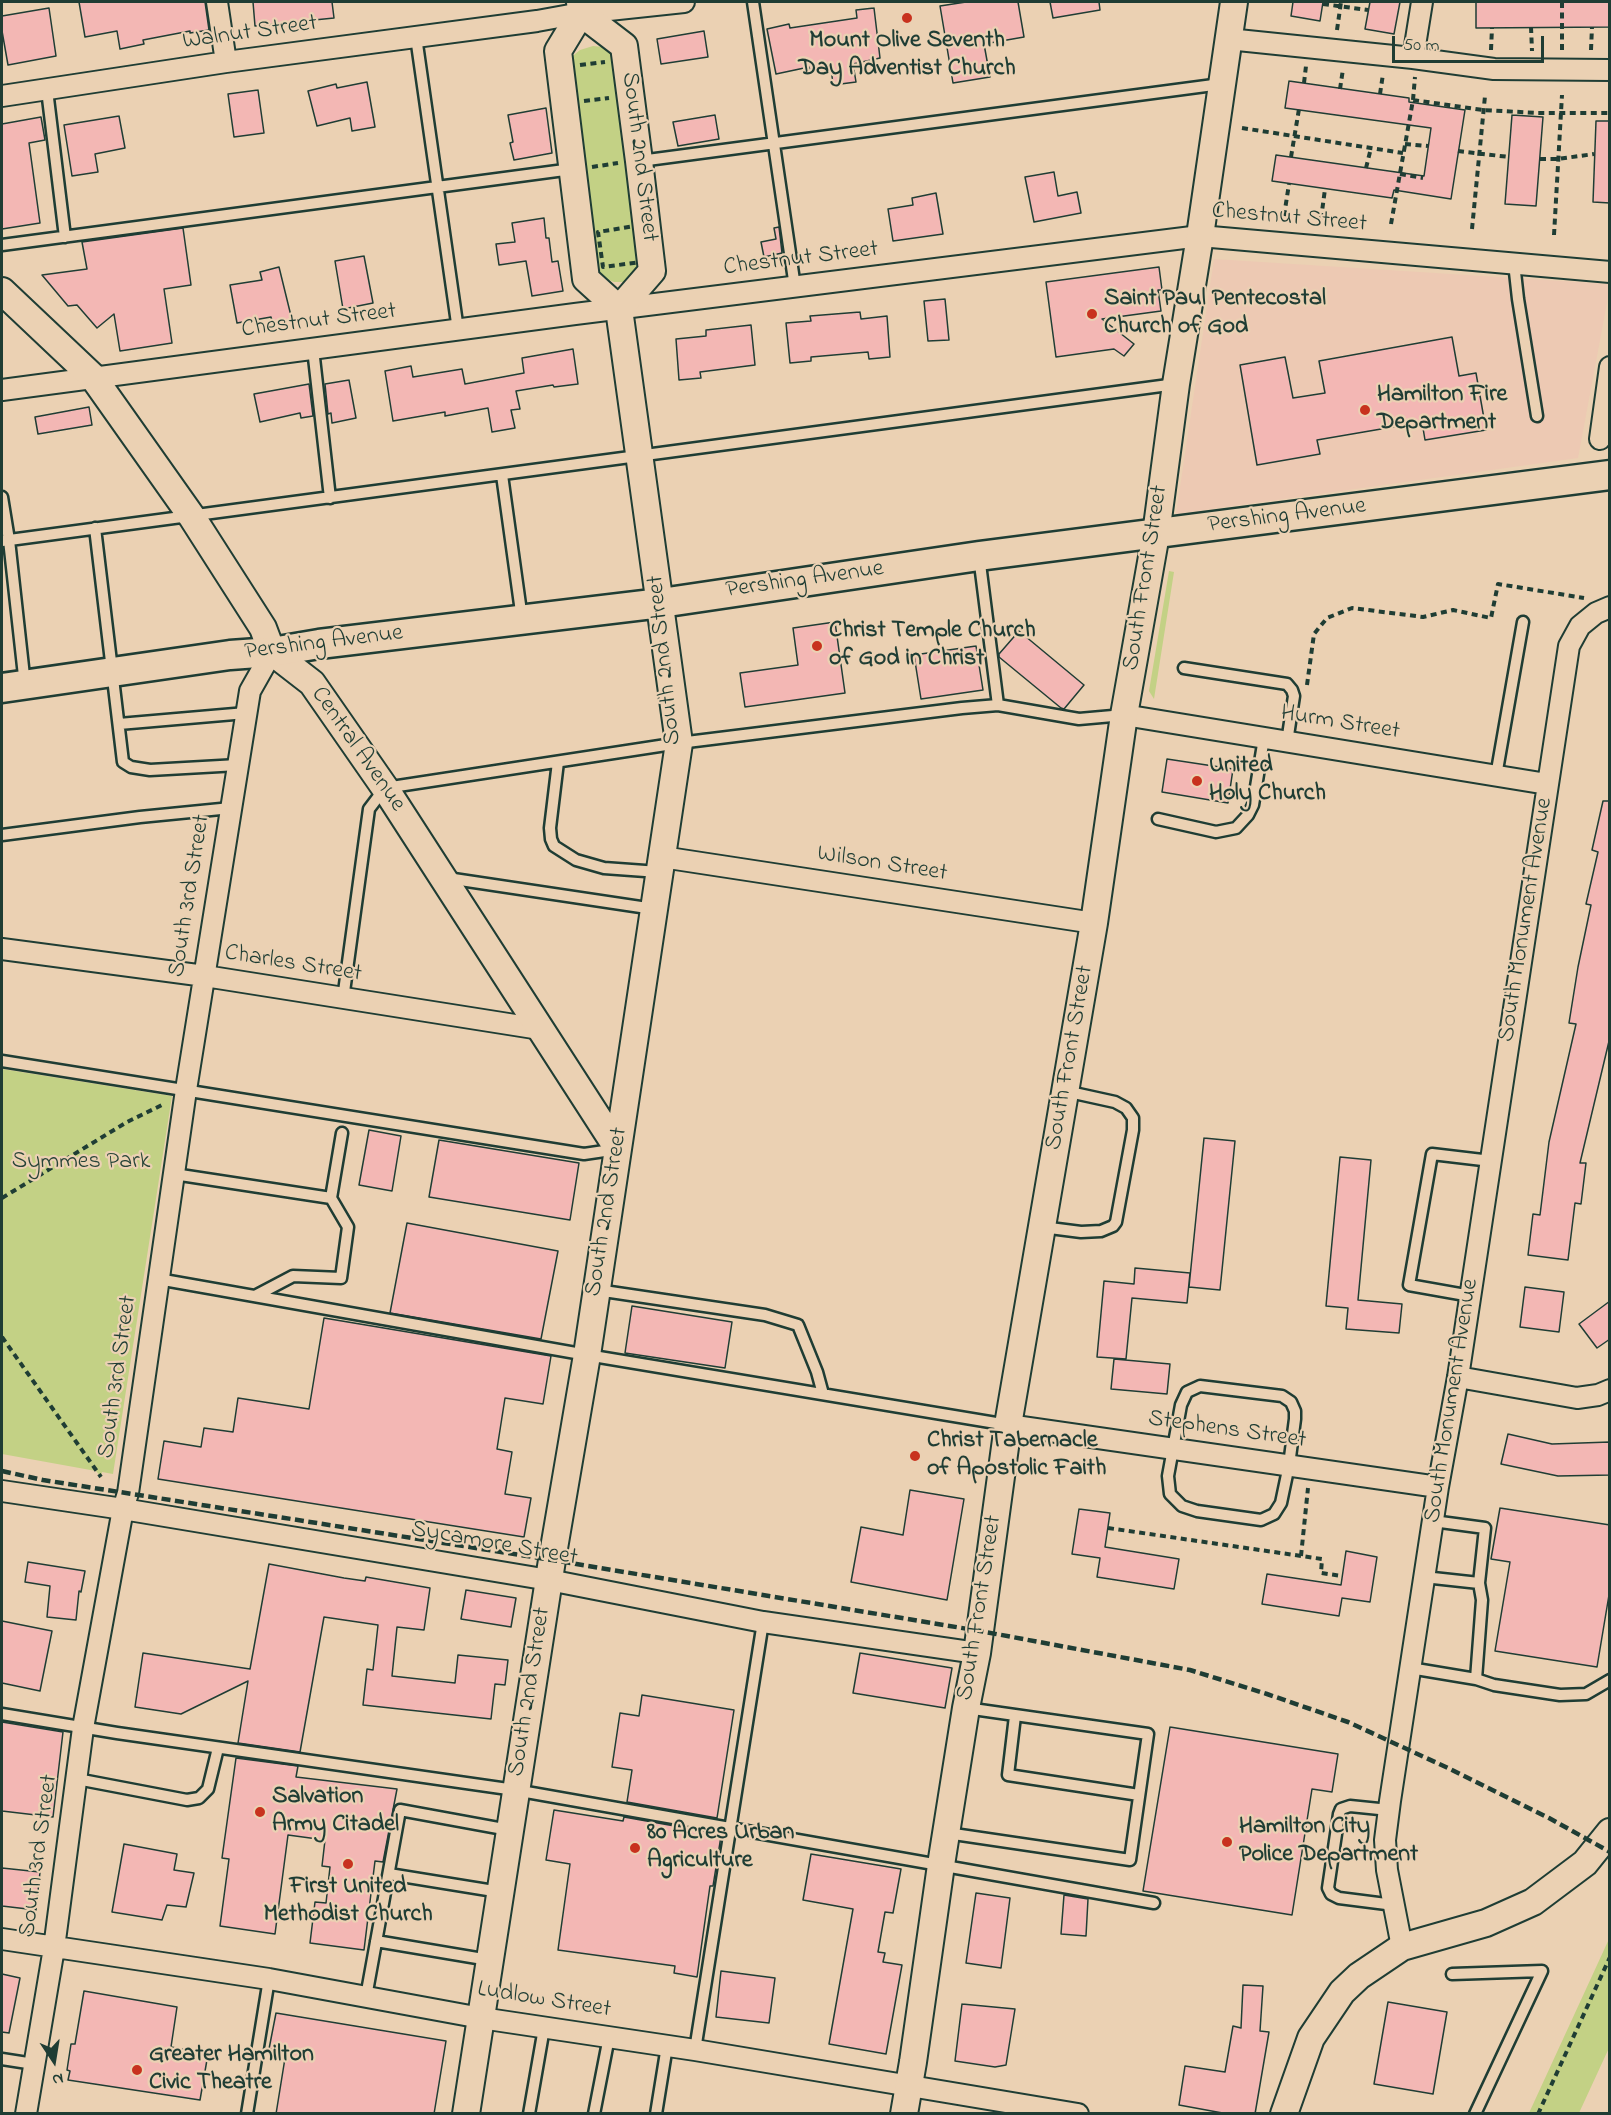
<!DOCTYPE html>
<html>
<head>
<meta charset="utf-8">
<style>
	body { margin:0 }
	#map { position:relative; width:1611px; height:2115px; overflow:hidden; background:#ebd1b3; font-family:"Indie Flower",sans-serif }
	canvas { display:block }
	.frame { position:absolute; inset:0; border:3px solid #1f3d34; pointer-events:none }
	.north { position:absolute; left:24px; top:2031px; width:60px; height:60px; -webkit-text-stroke:4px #ebd1b3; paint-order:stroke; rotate:168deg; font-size:16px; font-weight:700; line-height:24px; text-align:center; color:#1f3d34 }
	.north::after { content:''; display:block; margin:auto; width:21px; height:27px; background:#1f3d34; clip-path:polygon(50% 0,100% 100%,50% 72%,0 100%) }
	.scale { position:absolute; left:1392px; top:36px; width:152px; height:27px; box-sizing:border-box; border:3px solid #1f3d34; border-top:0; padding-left:8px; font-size:18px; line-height:21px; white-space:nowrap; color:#1f3d34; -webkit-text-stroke:4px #ebd1b3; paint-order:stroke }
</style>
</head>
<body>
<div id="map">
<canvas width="1611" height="2115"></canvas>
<div class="frame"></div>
<div class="north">N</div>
<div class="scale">50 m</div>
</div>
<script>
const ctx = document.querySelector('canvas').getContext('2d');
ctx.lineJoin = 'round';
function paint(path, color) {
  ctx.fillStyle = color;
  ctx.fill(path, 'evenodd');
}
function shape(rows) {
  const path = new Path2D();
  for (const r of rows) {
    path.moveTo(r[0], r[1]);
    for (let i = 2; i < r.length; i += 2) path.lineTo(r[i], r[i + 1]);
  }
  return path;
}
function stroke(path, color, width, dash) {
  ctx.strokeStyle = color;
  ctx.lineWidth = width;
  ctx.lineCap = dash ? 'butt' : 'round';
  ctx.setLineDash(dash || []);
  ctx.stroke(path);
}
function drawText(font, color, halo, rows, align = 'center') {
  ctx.font = font + ' "Indie Flower",sans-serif';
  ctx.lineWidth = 4.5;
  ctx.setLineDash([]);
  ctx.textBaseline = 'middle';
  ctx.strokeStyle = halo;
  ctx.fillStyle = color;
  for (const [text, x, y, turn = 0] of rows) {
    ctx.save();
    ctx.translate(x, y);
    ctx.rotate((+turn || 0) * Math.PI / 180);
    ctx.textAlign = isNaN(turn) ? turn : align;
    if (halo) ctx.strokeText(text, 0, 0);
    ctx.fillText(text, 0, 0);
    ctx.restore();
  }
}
const built = shape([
	[1214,259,1609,284,1609,292,1578,458,1176,514]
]);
const green = shape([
	[593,46,603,47,615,53,645,269,632,280,624,282,614,282,599,276,569,59,580,50],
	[1169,571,1174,572,1154,699,1149,691],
	[2,1069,172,1096,113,1474,102,1472,101,1477,96,1471,2,1454],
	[1609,1939,1609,2048,1579,2113,1529,2113]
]);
const building = shape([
	[79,2,205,2,209,30,190,33,190,31,143,40,144,44,120,49,117,31,85,37,79,2],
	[253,2,332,2,334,18,255,26,253,2],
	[966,2,1018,2,1024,37,984,44,990,77,953,83,940,6,966,2],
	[1050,2,1099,2,1100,10,1053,18,1050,2],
	[1293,2,1323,2,1320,21,1291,16,1293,2],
	[1370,2,1400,2,1394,34,1365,29,1370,2],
	[1476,2,1610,2,1610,27,1476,28,1476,2],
	[49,8,56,56,8,65,2,31,2,16,49,8],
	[874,8,880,58,853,64,856,82,833,85,831,67,810,70,809,67,776,74,767,29,789,24,790,28,857,18,856,10,874,8],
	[704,31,708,57,661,64,657,39,704,31],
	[1289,81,1409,98,1409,102,1465,110,1451,199,1394,190,1392,198,1272,181,1276,155,1424,176,1431,128,1285,108,1289,81],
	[367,82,375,127,352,131,350,118,317,126,308,91,336,84,337,88,367,82],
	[258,90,264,133,234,137,228,94,258,90],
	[546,108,552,153,514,160,510,143,513,142,508,115,546,108],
	[715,115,719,139,678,146,673,122,715,115],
	[1512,115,1543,117,1536,206,1505,204,1512,115],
	[119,116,125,148,95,154,98,172,72,176,64,125,119,116],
	[41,117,45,140,29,143,40,223,2,229,2,124,41,117],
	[1596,121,1610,121,1610,203,1593,202,1596,121],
	[1054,172,1058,196,1077,192,1081,213,1034,222,1025,177,1054,172],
	[936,193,943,234,893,241,888,209,913,205,912,198,936,193],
	[544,218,546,238,549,238,552,262,558,261,563,291,532,296,526,261,499,265,496,244,515,242,512,223,544,218],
	[779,227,782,253,764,257,761,242,776,239,774,228,779,227],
	[183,228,191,285,164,289,172,343,120,351,114,314,97,328,77,305,68,306,42,275,87,269,82,242,183,228],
	[364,256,373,303,343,309,335,261,364,256],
	[279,267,292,320,273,324,271,317,237,323,230,285,262,280,260,272,279,267],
	[1159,267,1162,290,1158,290,1161,311,1102,319,1134,344,1124,356,1114,349,1056,357,1046,282,1159,267],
	[945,299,949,340,928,341,924,301,945,299],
	[860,312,861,319,887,316,890,357,869,359,868,352,811,357,811,361,790,363,786,323,811,321,810,316,860,312],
	[751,325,755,365,700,372,701,378,679,380,676,339,706,336,706,330,751,325],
	[1452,337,1459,376,1476,373,1486,430,1425,440,1422,422,1317,440,1320,454,1257,465,1240,365,1285,357,1293,398,1325,393,1319,361,1452,337],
	[573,349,578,384,554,387,553,385,516,391,520,409,511,410,515,428,492,432,488,408,445,416,445,412,393,421,385,371,411,366,413,377,462,369,465,384,524,373,522,358,573,349],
	[349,380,356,418,332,423,331,413,328,414,325,384,349,380],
	[309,384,313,416,301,418,300,413,260,422,254,394,309,384],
	[89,407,92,425,38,434,35,417,89,407],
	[835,622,845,693,745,707,740,673,798,665,793,628,835,622],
	[1019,631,1084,685,1064,709,1061,708,999,657,999,654,1019,631],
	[976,646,983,690,921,699,914,655,976,646],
	[1167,759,1233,769,1228,803,1162,792,1167,759],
	[1603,801,1610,801,1610,1037,1580,1163,1586,1163,1581,1204,1575,1203,1568,1260,1528,1255,1533,1214,1540,1215,1549,1142,1576,1024,1569,1023,1578,967,1591,905,1586,904,1598,852,1592,850,1603,801],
	[369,1130,401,1136,392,1191,359,1185,369,1130],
	[1204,1138,1235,1141,1220,1290,1189,1287,1204,1138],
	[439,1140,579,1163,570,1220,429,1197,439,1140],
	[1340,1157,1371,1160,1358,1300,1402,1304,1399,1333,1346,1329,1348,1308,1326,1306,1340,1157],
	[407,1223,558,1251,541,1339,390,1313,407,1223],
	[1135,1268,1190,1273,1187,1303,1132,1298,1126,1359,1097,1357,1104,1281,1134,1284,1135,1268],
	[1525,1287,1564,1292,1559,1332,1520,1327,1525,1287],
	[1610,1301,1610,1339,1597,1348,1579,1324,1610,1301],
	[632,1306,732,1322,725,1368,625,1353,632,1306],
	[324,1318,551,1356,543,1404,505,1398,497,1449,512,1452,505,1494,531,1498,524,1537,158,1479,164,1441,201,1447,204,1428,233,1432,238,1398,309,1409,324,1318],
	[1114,1359,1170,1364,1167,1394,1111,1389,1114,1359],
	[1508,1434,1552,1444,1610,1442,1610,1475,1558,1476,1501,1464,1508,1434],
	[910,1490,964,1499,947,1600,851,1582,861,1527,903,1535,910,1490],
	[1500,1508,1610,1525,1610,1589,1597,1667,1495,1651,1510,1562,1491,1559,1500,1508],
	[1079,1509,1110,1513,1105,1547,1179,1559,1174,1589,1097,1577,1100,1558,1072,1554,1079,1509],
	[1346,1551,1377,1557,1370,1602,1342,1598,1339,1616,1262,1604,1267,1574,1341,1585,1346,1551],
	[28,1562,85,1571,81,1592,79,1591,76,1620,47,1617,50,1586,25,1582,28,1562],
	[269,1564,344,1578,365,1581,366,1577,430,1588,424,1630,397,1627,392,1676,455,1683,458,1655,508,1660,505,1685,495,1684,491,1719,363,1705,367,1669,373,1670,378,1625,324,1617,300,1752,238,1743,248,1681,181,1714,135,1707,143,1653,250,1669,269,1564],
	[466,1590,516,1598,511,1627,461,1619,466,1590],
	[2,1621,52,1631,40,1691,2,1683,2,1621],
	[860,1653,952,1668,945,1708,853,1693,860,1653],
	[642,1695,734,1710,717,1818,627,1802,632,1770,612,1767,620,1713,639,1716,642,1695],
	[2,1722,63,1732,53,1817,2,1811,2,1722],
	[1170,1727,1338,1754,1332,1792,1312,1789,1292,1915,1143,1891,1170,1727],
	[236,1758,298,1766,296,1777,397,1789,383,1862,375,1861,364,1950,310,1943,315,1902,326,1903,330,1867,322,1866,325,1840,288,1835,275,1934,220,1926,229,1859,222,1858,236,1758],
	[554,1810,623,1821,624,1817,714,1833,714,1835,721,1836,713,1886,710,1886,697,1977,674,1973,675,1966,558,1950,570,1864,546,1860,554,1810],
	[124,1844,177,1854,174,1870,194,1873,186,1907,167,1905,162,1920,112,1912,124,1844],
	[811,1854,901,1869,893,1913,885,1912,878,1952,885,1953,883,1962,902,1965,886,2054,829,2044,853,1909,803,1900,811,1854],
	[2,1868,40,1872,36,1910,2,1906,2,1868],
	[976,1893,1010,1898,1001,1968,966,1963,976,1893],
	[1064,1895,1088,1899,1086,1936,1061,1934,1064,1895],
	[721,1971,775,1978,769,2023,716,2017,721,1971],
	[2,1974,20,1978,9,2033,2,2032,2,1974],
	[1243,1985,1263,1986,1260,2031,1269,2032,1255,2114,1228,2114,1179,2105,1185,2066,1225,2072,1233,2026,1241,2028,1243,1985],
	[84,1991,177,2007,171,2047,208,2054,200,2100,68,2080,70,2071,67,2070,71,2044,75,2044,84,1991],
	[1388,2002,1447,2012,1433,2094,1374,2084,1388,2002],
	[962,2004,1015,2009,1006,2065,995,2067,955,2061,962,2004],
	[276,2013,446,2041,434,2114,276,2114,286,2052,269,2049,276,2013]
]);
const path = shape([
	[1562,2,1562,52],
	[1323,4,1368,10],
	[1531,27,1532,51],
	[1337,30,1341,2],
	[1491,50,1492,28],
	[1591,50,1592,27],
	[580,65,605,62],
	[1304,83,1306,66],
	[1340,89,1343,69],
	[1380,94,1383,74],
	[1413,100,1415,77],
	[584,101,609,98],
	[1242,128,1403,153],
	[1405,144,1428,146],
	[1458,151,1509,157],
	[1291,157,1299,109],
	[1540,159,1558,159,1594,154],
	[592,167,618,163],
	[1366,168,1371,148],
	[1400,174,1423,178],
	[1284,216,1289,184],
	[1321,219,1325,189],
	[1391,224,1413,100,1483,110,1538,113,1610,113],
	[635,226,641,262,603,267,598,232,635,226],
	[1472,229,1485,96],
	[1554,235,1562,95],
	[1307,685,1314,634,1327,618,1352,608,1423,617,1453,610,1491,618,1498,584,1584,598],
	[2,1198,127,1122,162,1105],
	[2,1337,101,1477],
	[1108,1528,1322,1559,1321,1573,1342,1576],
	[1301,1556,1308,1488],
	[1538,2114,1610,1957]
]);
const service = shape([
	[753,2,795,287],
	[416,37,458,330],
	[47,90,65,237],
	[640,161,1221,84],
	[2,245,572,169],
	[1514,263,1518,299,1537,416],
	[313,349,330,498],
	[502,475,522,619],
	[2,497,9,540,25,685],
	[95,528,123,762,131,767,150,770,238,765],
	[2,541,1176,384],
	[979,556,998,705],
	[1184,668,1287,684,1292,690,1294,696,1287,742],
	[119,724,246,713],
	[558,762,550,828,551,839,554,846,576,860,604,868,659,872],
	[1496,776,1523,622],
	[1158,819,1216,832,1236,828,1248,815,1253,805,1264,738],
	[2,835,140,817,231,808],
	[447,878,654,909],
	[343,999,369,809,385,788,679,743,962,708,998,705,1079,719,1124,715],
	[2,1061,584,1154,618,1149],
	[174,1174,331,1198,342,1133],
	[1042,1227,1081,1232,1101,1231,1113,1226,1116,1222,1133,1130,1133,1118,1126,1108,1115,1102,1065,1091],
	[158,1279,587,1355,1008,1425],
	[597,1290,765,1315,798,1325,817,1372,823,1394],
	[255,1296,293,1276,341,1278,348,1227,331,1198],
	[1471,1296,1409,1285,1432,1154,1491,1161],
	[1200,1386,1282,1396,1291,1402,1295,1411,1295,1419,1289,1465,1281,1503,1274,1514,1261,1520,1197,1511,1182,1506,1170,1494,1168,1476,1181,1405,1187,1392,1200,1386],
	[1424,1577,1479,1583,1485,1528,1433,1521],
	[1479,1583,1482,1600,1476,1679,1494,1685,1560,1695,1586,1694,1610,1680],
	[1410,1668,1476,1679],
	[2,1714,117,1733,515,1790,1154,1903],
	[1015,1716,1008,1775,1139,1795],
	[77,1779,187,1800,199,1798,208,1789,218,1748],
	[1389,1810,1350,1806,1341,1809,1339,1814,1328,1888,1331,1894,1339,1898,1394,1905],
	[947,1833,1130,1860,1148,1734,966,1708],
	[389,1874,500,1892],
	[376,1941,489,1960],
	[1452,1974,1542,1971,1475,2114],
	[366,1997,400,1810,509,1830],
	[695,2050,763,1622],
	[2,2059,34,2064],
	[247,2114,269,1979],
	[529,2114,544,2028],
	[594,2114,609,2037],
	[656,2114,667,2046]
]);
const minor = shape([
	[217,2,226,62],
	[1228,39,1413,58,1494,69,1610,70],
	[1413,58,1422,2],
	[2,96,226,62,537,21,581,13,684,2],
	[2,390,575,314,1200,236,1610,272],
	[1600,439,1610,367],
	[1124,715,1547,784],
	[662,857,1094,923],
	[2,949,205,976,540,1029],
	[1458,1377,1577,1398,1598,1395,1610,1390],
	[1008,1425,1438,1487],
	[2,1491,123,1509,549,1580,763,1622,977,1653],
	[2,1939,269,1979,481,2018,695,2050,1078,2114],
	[1402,1947,1387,1870,1385,1840,1390,1801,1438,1487,1458,1377,1569,646,1580,626,1596,613,1610,607],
	[26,2114,54,1948,83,1728,123,1509,128,1493,186,1090,250,691,272,652]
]);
const tertiary = shape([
	[581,13,624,46,639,161,652,271,619,309],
	[2,291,93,377,192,517,263,628,272,652,312,683,385,788,618,1149],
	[466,2114,552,1560,587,1355,679,743,619,309,586,279,558,51,581,13,580,2],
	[904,2114,913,2062,941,1865,966,1708,977,1653,1008,1425,1094,923,1124,715,1156,534,1176,384,1200,236,1234,2],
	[1284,2114,1311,2038,1342,1992,1359,1976,1402,1947,1486,1923,1533,1902,1585,1863,1610,1832]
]);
const secondary = shape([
	[2,688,230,655,272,652,319,644,661,603,979,556,1610,475]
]);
const rail = shape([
	[2,1471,43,1480,552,1560,980,1631,1190,1670,1267,1694,1348,1722,1448,1768,1549,1818,1610,1852]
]);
const markers = [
	[907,18,6,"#c8321e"],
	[1092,314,6,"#c8321e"],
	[1365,410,6,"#c8321e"],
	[817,646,6,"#c8321e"],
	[1197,781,6,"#c8321e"],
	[915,1456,6,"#c8321e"],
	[260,1812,6,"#c8321e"],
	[1227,1842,6,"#c8321e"],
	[635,1848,6,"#c8321e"],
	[348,1864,6,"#c8321e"],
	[137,2070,6,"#c8321e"]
];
const streetNames = [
	["Walnut Street",250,34,-8],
	["South 2nd Street",638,157,83],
	["Chestnut Street",1289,219,5],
	["Chestnut Street",801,260,-7],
	["Chestnut Street",319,322,-7],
	["Pershing Avenue",1287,517,-7],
	["South Front Street",1147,578,-81],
	["Pershing Avenue",805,581,-8],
	["Pershing Avenue",324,644,-7],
	["South 2nd Street",666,660,-96],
	["Hurm Street",1340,724,9],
	["Central Avenue",357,750,55],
	["Wilson Street",882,865,9],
	["South 3rd Street",191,896,-81],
	["South Monument Avenue",1527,920,-81],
	["Charles Street",293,965,9],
	["South Front Street",1071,1058,-80],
	["South 2nd Street",608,1212,-81],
	["South 3rd Street",119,1377,-82],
	["South Monument Avenue",1453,1401,-81],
	["Stephens Street",1227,1431,8],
	["Sycamore Street",494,1545,10],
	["South Front Street",981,1608,-81],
	["South 2nd Street",531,1692,-81],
	["South 3rd Street",40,1856,-82],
	["Ludlow Street",544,2001,9]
];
const poiNames = [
	["Mount Olive Seventh",907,42,"center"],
	["Day Adventist Church",907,70,"center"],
	["Saint Paul Pentecostal",1104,300],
	["Church of God",1104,328],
	["Hamilton Fire",1377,396],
	["Department",1377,424],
	["Christ Temple Church",829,632],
	["of God in Christ",829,660],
	["United",1209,767],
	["Holy Church",1209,795],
	["Christ Tabernacle",927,1442],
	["of Apostolic Faith",927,1470],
	["Salvation",272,1798],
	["Army Citadel",272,1826],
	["Hamilton City",1239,1828],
	["Police Department",1239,1856],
	["80 Acres Urban",647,1834],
	["Agriculture",647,1862],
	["First United",348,1888,"center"],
	["Methodist Church",348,1916,"center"],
	["Greater Hamilton",149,2056],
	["Civic Theatre",149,2084]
];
const parkNames = [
	["Symmes Park",81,1163]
];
paint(built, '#edc9b3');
paint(green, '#c3d185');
paint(building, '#f3b7b4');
stroke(building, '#1f3d34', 1.5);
stroke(service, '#1f3d34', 15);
stroke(minor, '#1f3d34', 24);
stroke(tertiary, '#1f3d34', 30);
stroke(secondary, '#1f3d34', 33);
stroke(path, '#1f3d34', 4, [6, 4.5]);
stroke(service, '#ebd1b3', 10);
stroke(minor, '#ebd1b3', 20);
stroke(tertiary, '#ebd1b3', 26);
stroke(secondary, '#ebd1b3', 28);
stroke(rail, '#1f3d34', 4.5, [9, 4.5]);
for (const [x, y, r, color] of markers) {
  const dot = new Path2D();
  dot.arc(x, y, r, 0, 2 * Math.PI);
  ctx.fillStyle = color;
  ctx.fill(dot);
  stroke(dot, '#ebd1b3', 2);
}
drawText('24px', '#1f3d34', '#ebd1b3', streetNames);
drawText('bold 24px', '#1f3d34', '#ebd1b3', poiNames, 'left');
drawText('24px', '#274438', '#ebd1b3', parkNames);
</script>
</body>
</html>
